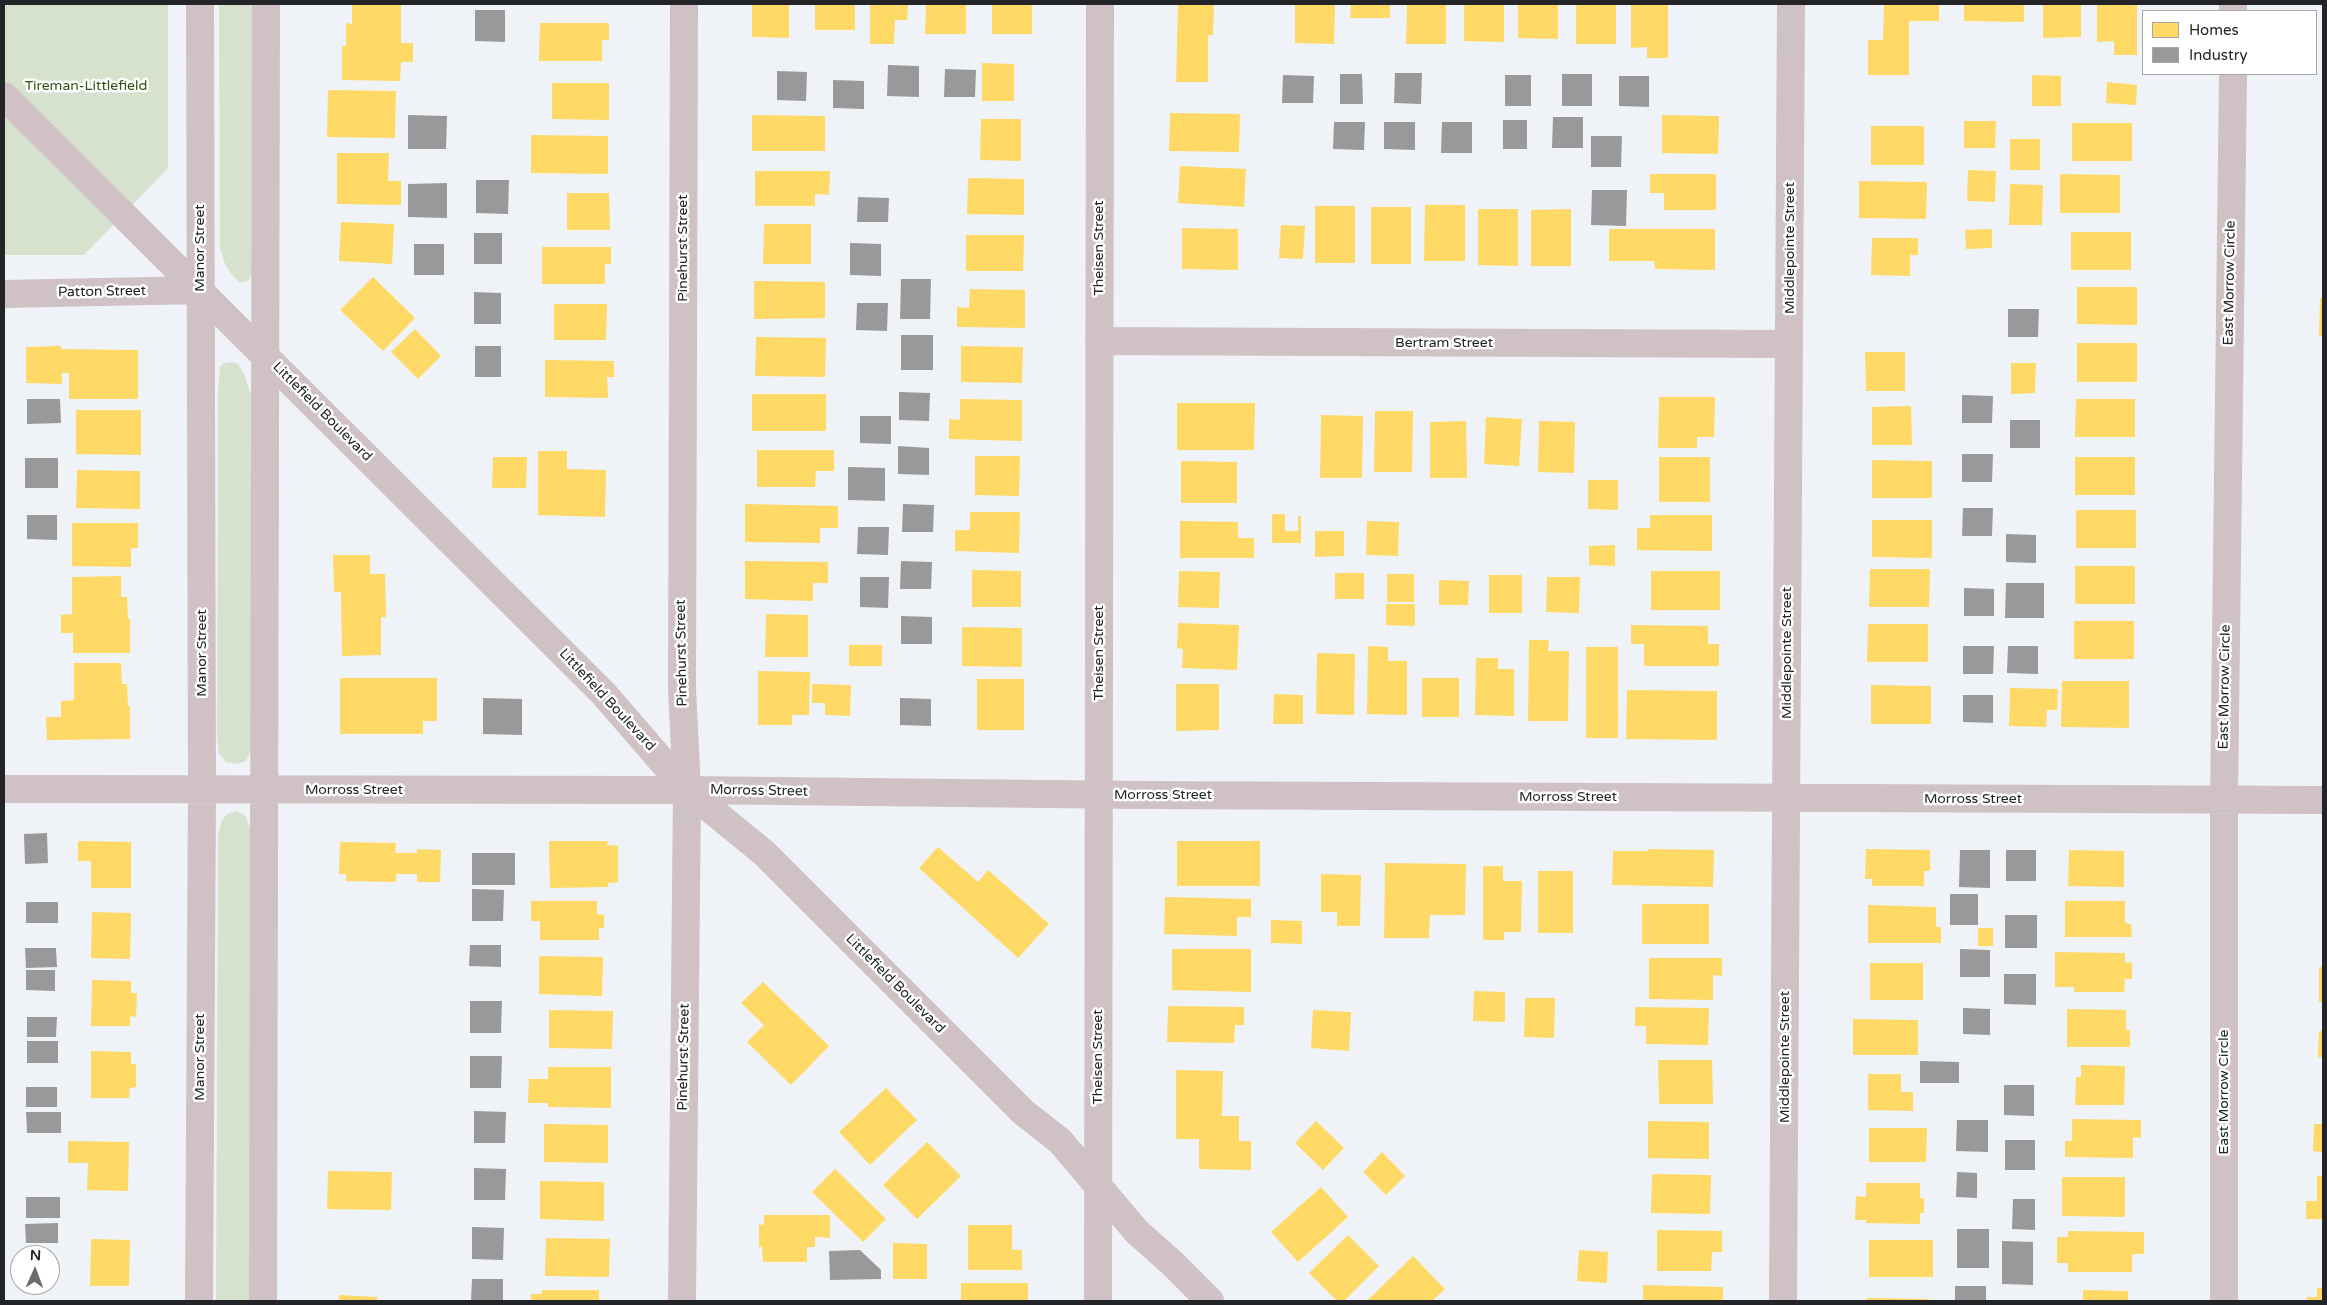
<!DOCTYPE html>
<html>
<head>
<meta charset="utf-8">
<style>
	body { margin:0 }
	#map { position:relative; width:2327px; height:1305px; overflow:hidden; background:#eff3f8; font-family:"Varela Round",sans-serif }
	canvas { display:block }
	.frame { position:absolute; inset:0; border:5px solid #222428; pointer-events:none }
	.legend { position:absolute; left:2142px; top:10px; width:175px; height:65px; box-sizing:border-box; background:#fff; border:1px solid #a7a7a9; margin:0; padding:6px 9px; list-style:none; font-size:15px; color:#222428 }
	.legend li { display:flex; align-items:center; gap:10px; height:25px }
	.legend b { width:25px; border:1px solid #a7a7a9 }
	.north { position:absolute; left:10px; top:1245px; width:50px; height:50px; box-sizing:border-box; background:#fff; border:1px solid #a7a7a9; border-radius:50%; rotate:2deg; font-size:14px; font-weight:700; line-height:20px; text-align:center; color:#222428 }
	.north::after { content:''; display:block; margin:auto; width:18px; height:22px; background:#6a6c71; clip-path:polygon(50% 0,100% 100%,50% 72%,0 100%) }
</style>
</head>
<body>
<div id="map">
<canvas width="2327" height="1305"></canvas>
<div class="frame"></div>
<ul class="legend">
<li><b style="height:14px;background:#ffd966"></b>Homes</li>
<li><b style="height:14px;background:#999"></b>Industry</li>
</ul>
<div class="north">N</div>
</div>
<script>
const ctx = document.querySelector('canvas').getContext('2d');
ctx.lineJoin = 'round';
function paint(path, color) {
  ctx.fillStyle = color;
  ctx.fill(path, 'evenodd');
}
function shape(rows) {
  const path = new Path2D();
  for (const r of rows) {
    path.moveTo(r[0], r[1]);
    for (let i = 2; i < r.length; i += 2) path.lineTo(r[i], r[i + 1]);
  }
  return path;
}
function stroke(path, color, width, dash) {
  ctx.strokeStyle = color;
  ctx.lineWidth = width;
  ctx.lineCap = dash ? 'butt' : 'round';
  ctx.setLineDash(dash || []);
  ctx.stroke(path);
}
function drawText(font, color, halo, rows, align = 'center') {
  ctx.font = font + ' "Varela Round",sans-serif';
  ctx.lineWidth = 5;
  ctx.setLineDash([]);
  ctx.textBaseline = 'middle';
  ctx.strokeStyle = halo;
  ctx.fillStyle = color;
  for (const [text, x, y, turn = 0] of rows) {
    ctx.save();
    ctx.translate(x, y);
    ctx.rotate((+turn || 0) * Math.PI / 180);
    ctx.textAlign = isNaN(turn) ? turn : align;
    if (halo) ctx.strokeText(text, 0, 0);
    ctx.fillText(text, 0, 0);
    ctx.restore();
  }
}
const green = shape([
	[4,4,168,4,168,168,84,255,4,255],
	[219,4,253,4,252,274,249,280,240,283,231,274,225,264,220,248],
	[232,362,238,364,244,374,252,398,252,747,246,761,237,764,226,762,219,754,217,736,218,392,220,367,224,363],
	[237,811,246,816,252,834,251,1301,216,1301,218,836,222,820,227,814]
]);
const homes = shape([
	[352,4,401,5,401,43,413,43,413,62,401,62,400,81,342,80,342,46,346,46,346,23,352,24],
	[752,4,789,4,789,38,752,37],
	[815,4,855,4,855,30,815,30],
	[870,4,908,4,907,20,895,20,894,44,870,44],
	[926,4,966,4,966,34,925,34],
	[992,4,1032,4,1032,34,992,34],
	[1178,4,1214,4,1213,35,1208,35,1208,82,1176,82],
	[1295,4,1335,4,1334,44,1295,43],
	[1351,4,1390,4,1390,18,1350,18],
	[1407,4,1446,4,1446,44,1406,44],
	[1464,4,1504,4,1504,42,1464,41],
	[1518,4,1558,4,1558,39,1518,38],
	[1576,4,1616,4,1616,44,1576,44],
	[1631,4,1668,4,1668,58,1647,58,1647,47,1631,48],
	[1884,4,1939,4,1939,21,1909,21,1909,75,1868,75,1868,40,1883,40],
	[1964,4,2024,4,2024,22,1964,21],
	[2043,4,2081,4,2081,37,2043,38],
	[2097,4,2137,4,2137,55,2114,55,2114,41,2097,42],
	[540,23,609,23,609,40,602,40,602,61,539,61],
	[982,63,1014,64,1014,101,982,101],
	[2032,75,2061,76,2061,106,2032,106],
	[2107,82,2137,85,2136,105,2106,103],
	[552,83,609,83,609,120,552,119],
	[328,90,396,91,395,138,327,137],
	[1170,113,1240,114,1239,152,1169,151],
	[752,115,825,116,825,151,752,151],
	[1662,115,1719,116,1718,154,1662,153],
	[981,119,1021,119,1021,161,980,160],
	[1964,121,1996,121,1995,148,1964,148],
	[2072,123,2132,123,2132,161,2072,161],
	[1871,126,1924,126,1924,165,1871,165],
	[531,135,608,136,608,174,531,173],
	[2010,139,2040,139,2040,170,2010,170],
	[337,153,389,153,388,181,401,181,401,205,337,204],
	[1180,166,1246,169,1244,207,1178,203],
	[1968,170,1996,171,1995,202,1967,201],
	[755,171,830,171,829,195,815,194,815,206,755,206],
	[1650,174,1716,174,1716,210,1664,210,1664,193,1650,193],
	[2060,174,2120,175,2120,213,2060,213],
	[968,178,1024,179,1024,215,967,214],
	[1859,181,1927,182,1926,219,1859,218],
	[2010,184,2043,185,2042,225,2009,225],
	[567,193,609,193,610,230,567,230],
	[1425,205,1465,205,1465,261,1424,261],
	[1315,206,1355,206,1355,263,1315,263],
	[1371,207,1411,207,1411,264,1371,264],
	[1478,209,1518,209,1518,266,1478,265],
	[1571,209,1571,266,1531,266,1531,210],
	[341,222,394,224,392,264,339,261],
	[764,224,811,224,811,264,763,264],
	[1281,225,1305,226,1303,259,1279,258],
	[1182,228,1238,229,1238,270,1182,269],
	[1609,229,1715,229,1715,270,1655,269,1654,261,1609,261],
	[1992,229,1992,248,1966,249,1965,230],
	[2071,232,2131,232,2131,270,2071,270],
	[966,235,1024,235,1023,271,966,271],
	[1872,238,1918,238,1918,255,1910,255,1910,276,1871,275],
	[542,247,611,247,611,264,605,264,605,284,542,284],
	[373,277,415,318,383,351,340,310],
	[754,281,825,282,825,318,754,319],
	[2077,287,2137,287,2137,325,2077,324],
	[970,289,1025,290,1025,328,957,327,957,307,969,308],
	[2320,298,2323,298,2323,336,2319,336],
	[554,304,607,304,606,340,554,340],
	[415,329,441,356,418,379,391,352],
	[756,337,826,338,825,377,755,376],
	[2077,343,2137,343,2137,382,2077,382],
	[61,346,61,349,138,350,138,399,69,399,69,373,62,373,62,384,26,383,26,347],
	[961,346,1023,347,1022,383,961,382],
	[1865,352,1905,352,1905,391,1866,391],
	[545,360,614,361,614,377,607,377,608,398,545,397],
	[2011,363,2036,363,2035,393,2011,394],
	[752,394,826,394,826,431,752,431],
	[1659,397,1715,397,1714,437,1697,437,1697,448,1658,448],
	[960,399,1022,400,1022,441,949,439,949,419,960,420],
	[2076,399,2135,399,2135,437,2075,437],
	[1177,403,1255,403,1254,450,1177,450],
	[1911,406,1912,445,1872,445,1872,407],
	[76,410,141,410,141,455,76,454],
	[1375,411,1413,411,1412,472,1374,472],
	[1321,415,1363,416,1362,478,1320,478],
	[1486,417,1522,419,1519,466,1484,464],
	[1466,421,1467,478,1430,478,1430,422],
	[1539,421,1575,422,1574,473,1538,472],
	[757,450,834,450,834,471,816,471,815,487,757,487],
	[538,451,567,451,567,469,606,470,605,517,538,515],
	[975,456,1020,456,1019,496,975,495],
	[493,457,527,457,526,488,492,488],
	[1659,457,1710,457,1710,502,1659,502],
	[2075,457,2135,457,2135,495,2075,495],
	[1872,460,1932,461,1932,498,1872,498],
	[1181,461,1237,462,1237,503,1181,503],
	[77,470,140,471,140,509,76,508],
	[1588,480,1618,480,1618,510,1588,509],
	[745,504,838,506,838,528,820,528,820,543,745,542],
	[2076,510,2136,510,2136,548,2076,548],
	[970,512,1020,512,1019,553,955,551,955,530,970,530],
	[1272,514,1285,514,1285,531,1298,531,1298,516,1301,516,1301,543,1272,543],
	[1650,515,1712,515,1712,551,1637,550,1637,528,1650,528],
	[1872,520,1932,520,1932,558,1872,557],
	[1180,521,1238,522,1238,538,1254,538,1254,558,1180,558],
	[1367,521,1399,522,1398,556,1366,555],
	[72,523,138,523,138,548,131,548,131,567,72,566],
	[1315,531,1344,531,1344,556,1315,557],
	[1615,545,1615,566,1589,565,1589,546],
	[333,555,370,555,370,574,385,574,386,617,381,617,381,655,342,656,341,592,334,592],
	[745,561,828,562,828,583,813,583,813,601,745,599],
	[2075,566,2135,566,2135,604,2075,604],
	[1870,569,1930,569,1929,607,1869,607],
	[972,570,1021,571,1021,607,972,607],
	[1179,571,1220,572,1219,608,1178,607],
	[1651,571,1720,571,1720,610,1651,610],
	[1335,573,1364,573,1364,599,1335,599],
	[1387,574,1414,574,1414,602,1387,602],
	[1489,575,1522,575,1522,613,1489,613],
	[121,576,121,597,127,597,128,619,130,619,130,653,73,653,73,633,61,633,61,615,72,614,72,577],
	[1547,577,1580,577,1579,613,1546,612],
	[1439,580,1469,581,1468,605,1439,605],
	[1386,604,1415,604,1415,626,1386,625],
	[766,614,808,615,808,657,765,657],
	[2074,621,2134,621,2134,659,2074,659],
	[1178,623,1239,625,1237,670,1182,668,1183,649,1177,648],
	[1868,624,1928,624,1928,662,1867,662],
	[1631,625,1708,626,1708,644,1719,644,1719,666,1644,666,1644,644,1631,644],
	[962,627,1022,628,1022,667,962,666],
	[1529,640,1549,640,1548,651,1569,651,1568,721,1528,721],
	[849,645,882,645,882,666,849,666],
	[1368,646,1388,647,1388,661,1407,661,1407,715,1367,714],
	[1586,647,1618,647,1618,738,1586,738],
	[1317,653,1355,654,1354,715,1316,714],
	[1476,658,1498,658,1498,669,1514,669,1514,716,1475,715],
	[74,663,121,663,122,684,127,684,128,706,130,706,130,739,47,740,46,717,61,717,61,701,74,700],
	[758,671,810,672,809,715,792,715,792,725,758,725],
	[340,678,437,678,437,721,423,721,423,734,340,734],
	[1422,678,1459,678,1459,717,1422,717],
	[977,679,1024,679,1024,730,977,730],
	[2062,681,2129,681,2129,728,2061,727],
	[812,684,851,685,850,716,825,715,825,703,812,703],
	[1176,684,1219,684,1219,730,1176,731],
	[1871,685,1931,686,1931,724,1871,724],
	[2010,688,2058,689,2057,710,2047,710,2046,727,2009,726],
	[1627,690,1717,691,1717,740,1626,739],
	[1274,694,1303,695,1303,724,1273,724],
	[78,841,131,842,131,888,91,888,91,861,78,861],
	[549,841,608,841,607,845,618,846,618,882,608,883,608,887,550,888],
	[1177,841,1260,841,1260,886,1177,886],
	[340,842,396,843,395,853,417,853,417,849,441,850,440,882,417,882,417,874,396,874,396,882,346,881,346,874,339,874],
	[938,847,978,882,988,870,1049,924,1018,958,919,868],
	[1648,849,1714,850,1713,887,1612,885,1613,851,1648,851],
	[1866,849,1930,850,1930,871,1924,871,1924,886,1872,886,1872,879,1865,879],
	[2069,850,2124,851,2124,887,2068,886],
	[1385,863,1466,864,1465,915,1430,915,1429,938,1384,938],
	[1483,866,1503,866,1503,881,1522,881,1521,932,1504,932,1504,940,1483,940],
	[1538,871,1573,871,1573,933,1538,933],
	[1321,874,1361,875,1360,926,1337,926,1337,912,1321,912],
	[1165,897,1251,899,1251,917,1237,917,1237,936,1164,934],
	[531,901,597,901,597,914,604,915,604,928,599,928,599,940,540,940,540,921,531,921],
	[2065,901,2125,901,2125,923,2131,924,2132,937,2065,937],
	[1642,904,1709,904,1709,944,1642,944],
	[1868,905,1936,907,1936,927,1941,927,1941,943,1868,943],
	[92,912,131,913,130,959,91,958],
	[1271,920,1302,921,1302,944,1271,943],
	[1978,928,1993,928,1993,946,1978,946],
	[1172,949,1251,949,1251,992,1172,990],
	[2055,952,2125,953,2125,963,2132,962,2132,979,2125,979,2124,992,2074,992,2074,987,2055,987],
	[539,956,603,957,602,996,539,994],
	[1649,958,1722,958,1722,976,1713,975,1713,1000,1649,999],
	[1870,963,1923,963,1923,1000,1870,1000],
	[2319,967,2323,967,2323,1002,2319,1002],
	[92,980,131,981,131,993,137,993,136,1017,130,1016,130,1026,91,1026],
	[763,982,829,1046,791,1085,747,1042,764,1025,741,1003],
	[1474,991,1505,992,1505,1022,1473,1021],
	[1525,998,1555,998,1554,1038,1524,1037],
	[1168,1006,1244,1007,1244,1025,1235,1025,1234,1043,1167,1042],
	[1635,1007,1709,1008,1708,1045,1646,1044,1646,1026,1635,1026],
	[2067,1009,2126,1010,2126,1030,2130,1030,2130,1047,2067,1047],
	[549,1010,613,1011,612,1049,549,1048],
	[1313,1010,1351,1012,1349,1051,1311,1048],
	[1853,1019,1918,1020,1918,1055,1853,1055],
	[2319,1031,2323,1031,2323,1057,2318,1057],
	[91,1051,131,1052,131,1064,136,1064,136,1087,130,1088,129,1098,91,1098],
	[1658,1060,1712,1060,1713,1104,1659,1104],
	[2081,1065,2125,1066,2124,1105,2075,1105,2076,1077,2081,1077],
	[548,1067,611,1067,611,1108,548,1107,548,1103,528,1103,529,1079,548,1079],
	[1176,1070,1223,1071,1222,1116,1239,1116,1239,1141,1251,1141,1251,1170,1199,1169,1199,1139,1176,1139],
	[1868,1074,1901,1074,1901,1092,1913,1092,1913,1111,1868,1110],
	[886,1088,917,1120,870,1165,839,1132],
	[2072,1119,2141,1120,2141,1138,2133,1137,2133,1158,2065,1157,2065,1141,2072,1141],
	[1316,1121,1344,1148,1323,1170,1295,1143],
	[1648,1121,1709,1122,1709,1159,1648,1158],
	[544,1124,608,1125,608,1163,544,1162],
	[2314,1124,2323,1124,2323,1152,2313,1151],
	[1869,1128,1927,1128,1926,1162,1869,1162],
	[68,1141,129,1142,128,1191,87,1190,88,1163,68,1163],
	[927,1142,961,1176,917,1219,883,1185],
	[1382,1152,1405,1176,1386,1195,1363,1172],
	[835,1169,886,1219,863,1242,812,1192],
	[328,1171,392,1172,391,1210,327,1209],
	[1652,1174,1711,1175,1710,1214,1651,1213],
	[2317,1176,2323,1176,2323,1219,2306,1219,2306,1201,2317,1201],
	[2062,1177,2125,1177,2125,1217,2062,1216],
	[540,1181,604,1182,604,1221,540,1219],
	[1866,1183,1920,1183,1920,1198,1924,1198,1924,1213,1920,1213,1920,1224,1866,1223,1866,1220,1855,1220,1856,1196,1866,1197],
	[1321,1187,1348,1217,1298,1262,1271,1232],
	[764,1215,830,1215,830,1238,815,1237,815,1247,807,1247,807,1262,763,1262,762,1247,759,1247,759,1224,764,1225],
	[968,1225,1012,1225,1012,1250,1022,1250,1022,1270,968,1270],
	[1657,1230,1722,1231,1722,1252,1712,1252,1711,1271,1657,1271],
	[2068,1231,2144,1232,2144,1254,2132,1254,2132,1272,2068,1272,2068,1263,2057,1263,2057,1237,2068,1237],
	[1348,1235,1379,1266,1344,1301,1337,1301,1309,1273],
	[546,1238,610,1239,609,1277,545,1276],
	[91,1239,130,1240,129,1286,90,1286],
	[1869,1240,1933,1240,1933,1277,1869,1277],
	[893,1243,927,1244,927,1279,893,1279],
	[1579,1250,1608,1252,1607,1283,1577,1281],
	[1413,1256,1445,1289,1432,1301,1367,1301],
	[961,1283,1028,1283,1028,1301,961,1301],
	[1643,1285,1723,1287,1723,1301,1643,1301],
	[2317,1288,2323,1288,2323,1301,2307,1301,2307,1297,2317,1297],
	[542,1290,599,1290,599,1301,531,1301,531,1294,542,1294],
	[2083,1290,2128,1291,2128,1301,2083,1301],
	[339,1295,377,1297,377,1301,339,1301],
	[1867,1298,1929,1299,1929,1301,1867,1301]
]);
const industry = shape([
	[475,10,505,10,505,42,475,41],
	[888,65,919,66,919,97,887,96],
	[945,69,976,70,975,97,944,97],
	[777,71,807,72,806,101,777,100],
	[1395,73,1422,73,1421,104,1394,103],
	[1340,74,1362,74,1363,104,1340,104],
	[1562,74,1592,74,1592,106,1562,106],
	[1283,75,1314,76,1313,103,1282,103],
	[1505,75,1531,75,1531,106,1505,106],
	[1619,76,1649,76,1649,107,1619,106],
	[833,80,864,81,864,109,833,108],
	[408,115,447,116,446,149,408,149],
	[1553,117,1583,117,1583,148,1552,148],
	[1503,120,1527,120,1527,149,1503,149],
	[1334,122,1365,122,1364,150,1333,149],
	[1384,122,1415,122,1415,150,1384,149],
	[1442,122,1472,122,1472,153,1441,153],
	[1591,136,1622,136,1621,167,1591,167],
	[476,180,509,180,508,214,476,213],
	[447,183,447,218,408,217,408,184],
	[1592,190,1627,190,1626,226,1591,225],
	[858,197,889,198,888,222,857,222],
	[474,233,502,233,502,264,474,264],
	[850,243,881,244,881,276,850,275],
	[414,244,444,244,444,275,414,275],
	[901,279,931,279,930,319,900,319],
	[474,292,501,293,501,324,474,324],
	[857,303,888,303,887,331,856,330],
	[2008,309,2039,309,2038,337,2008,337],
	[901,335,933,335,933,370,901,370],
	[475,346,501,346,501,377,475,377],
	[899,392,930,393,929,421,899,420],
	[1962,395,1993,396,1992,423,1962,423],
	[27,399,60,399,61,423,27,424],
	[860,416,891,416,891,444,860,443],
	[2010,420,2040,420,2040,448,2010,448],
	[898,446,929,448,929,475,898,474],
	[1962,454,1993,454,1992,482,1962,482],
	[25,458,58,458,58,488,25,488],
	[848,467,885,468,885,501,848,500],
	[903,504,934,505,933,532,902,532],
	[1963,508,1993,508,1992,536,1962,536],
	[27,515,57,515,57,540,27,539],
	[858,527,889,527,888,555,857,554],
	[2006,534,2036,535,2036,563,2006,562],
	[901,561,932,562,931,589,900,589],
	[860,577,889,577,888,608,860,607],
	[2006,583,2044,583,2044,618,2005,618],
	[1964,588,1994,589,1994,616,1964,616],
	[901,616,932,617,932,644,901,644],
	[1963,646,1994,646,1993,674,1963,674],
	[2008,646,2038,646,2038,674,2007,673],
	[1963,695,1993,695,1993,723,1963,722],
	[483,698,522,699,522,735,483,734],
	[900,698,931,699,931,726,900,725],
	[47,833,48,863,25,864,24,834],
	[1960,850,1990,850,1990,888,1959,887],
	[2006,850,2036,850,2036,881,2006,881],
	[472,853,515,853,515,885,472,885],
	[472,889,504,890,503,921,472,921],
	[1950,894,1978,894,1978,925,1950,925],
	[26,902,58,902,58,923,26,923],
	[2005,915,2037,915,2037,948,2005,948],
	[470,945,501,945,501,967,469,966],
	[25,948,56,948,57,967,26,968],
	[1960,949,1990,950,1990,977,1960,977],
	[26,970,55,970,55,991,26,990],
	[2004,974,2036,974,2036,1005,2004,1004],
	[470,1001,502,1001,501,1033,470,1033],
	[1963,1008,1990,1009,1990,1035,1963,1034],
	[27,1017,57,1017,56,1037,27,1037],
	[27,1041,58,1041,58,1063,27,1063],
	[470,1056,502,1056,501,1088,470,1088],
	[1920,1061,1959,1062,1959,1083,1920,1083],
	[2004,1085,2034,1085,2034,1116,2004,1115],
	[26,1087,57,1087,57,1107,26,1107],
	[474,1111,506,1112,505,1143,474,1143],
	[26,1112,61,1112,61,1133,27,1133],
	[1957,1120,1988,1120,1988,1152,1956,1151],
	[2005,1140,2035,1140,2035,1170,2005,1170],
	[474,1168,506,1169,505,1200,474,1200],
	[1957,1172,1977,1173,1977,1198,1956,1197],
	[26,1197,60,1197,60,1218,26,1218],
	[2013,1199,2035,1199,2035,1230,2012,1229],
	[58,1223,58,1243,26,1243,25,1224],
	[472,1227,504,1228,503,1260,472,1259],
	[1957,1229,1989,1229,1989,1268,1957,1268],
	[2002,1241,2033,1242,2033,1285,2002,1284],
	[860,1250,881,1270,881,1279,830,1280,829,1251],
	[472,1279,503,1279,503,1301,471,1301],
	[1955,1286,1986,1286,1986,1301,1955,1301]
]);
const minor = shape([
	[2233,11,2233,4],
	[4,96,604,694,687,790,764,853,1023,1112,1060,1141,1137,1232,1172,1263,1210,1301],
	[4,294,200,290],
	[1099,341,1789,344],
	[4,789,687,790,1136,795,2323,800],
	[199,1301,202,790,200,4],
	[263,1301,266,4],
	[682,1301,687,790,682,689,684,4],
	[1098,1301,1100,4],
	[1783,1301,1791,4],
	[2224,1301,2224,800,2233,74]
]);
const parkNames = [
	["Tireman-Littlefield",86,86]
];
const streetNames = [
	["Manor Street",200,248,-90],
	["Pinehurst Street",683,248,-90],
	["Theisen Street",1099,248,-90],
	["Middlepointe Street",1790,248,-90],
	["East Morrow Circle",2230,283,-89],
	["Patton Street",102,292,-1],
	["Bertram Street",1444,343],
	["Littlefield Boulevard",322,412,45],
	["Manor Street",202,653,-90],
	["Pinehurst Street",682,653,-91],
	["Theisen Street",1099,653,-90],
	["Middlepointe Street",1787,653,-90],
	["East Morrow Circle",2225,687,-89],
	["Littlefield Boulevard",607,700,47],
	["Morross Street",354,790],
	["Morross Street",759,791,1],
	["Morross Street",1163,795],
	["Morross Street",1568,797],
	["Morross Street",1973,799],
	["Littlefield Boulevard",895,984,45],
	["Manor Street",200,1057,-90],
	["Pinehurst Street",684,1057,-89],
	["Theisen Street",1098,1057,-90],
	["Middlepointe Street",1785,1057,-90],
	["East Morrow Circle",2224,1092,-90]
];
paint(green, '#d6e1ce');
paint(homes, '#ffd966');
paint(industry, '#999');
stroke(minor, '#cfc1c4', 28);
drawText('14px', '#394c13', '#fff', parkNames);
drawText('14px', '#222428', '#fff', streetNames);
</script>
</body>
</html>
